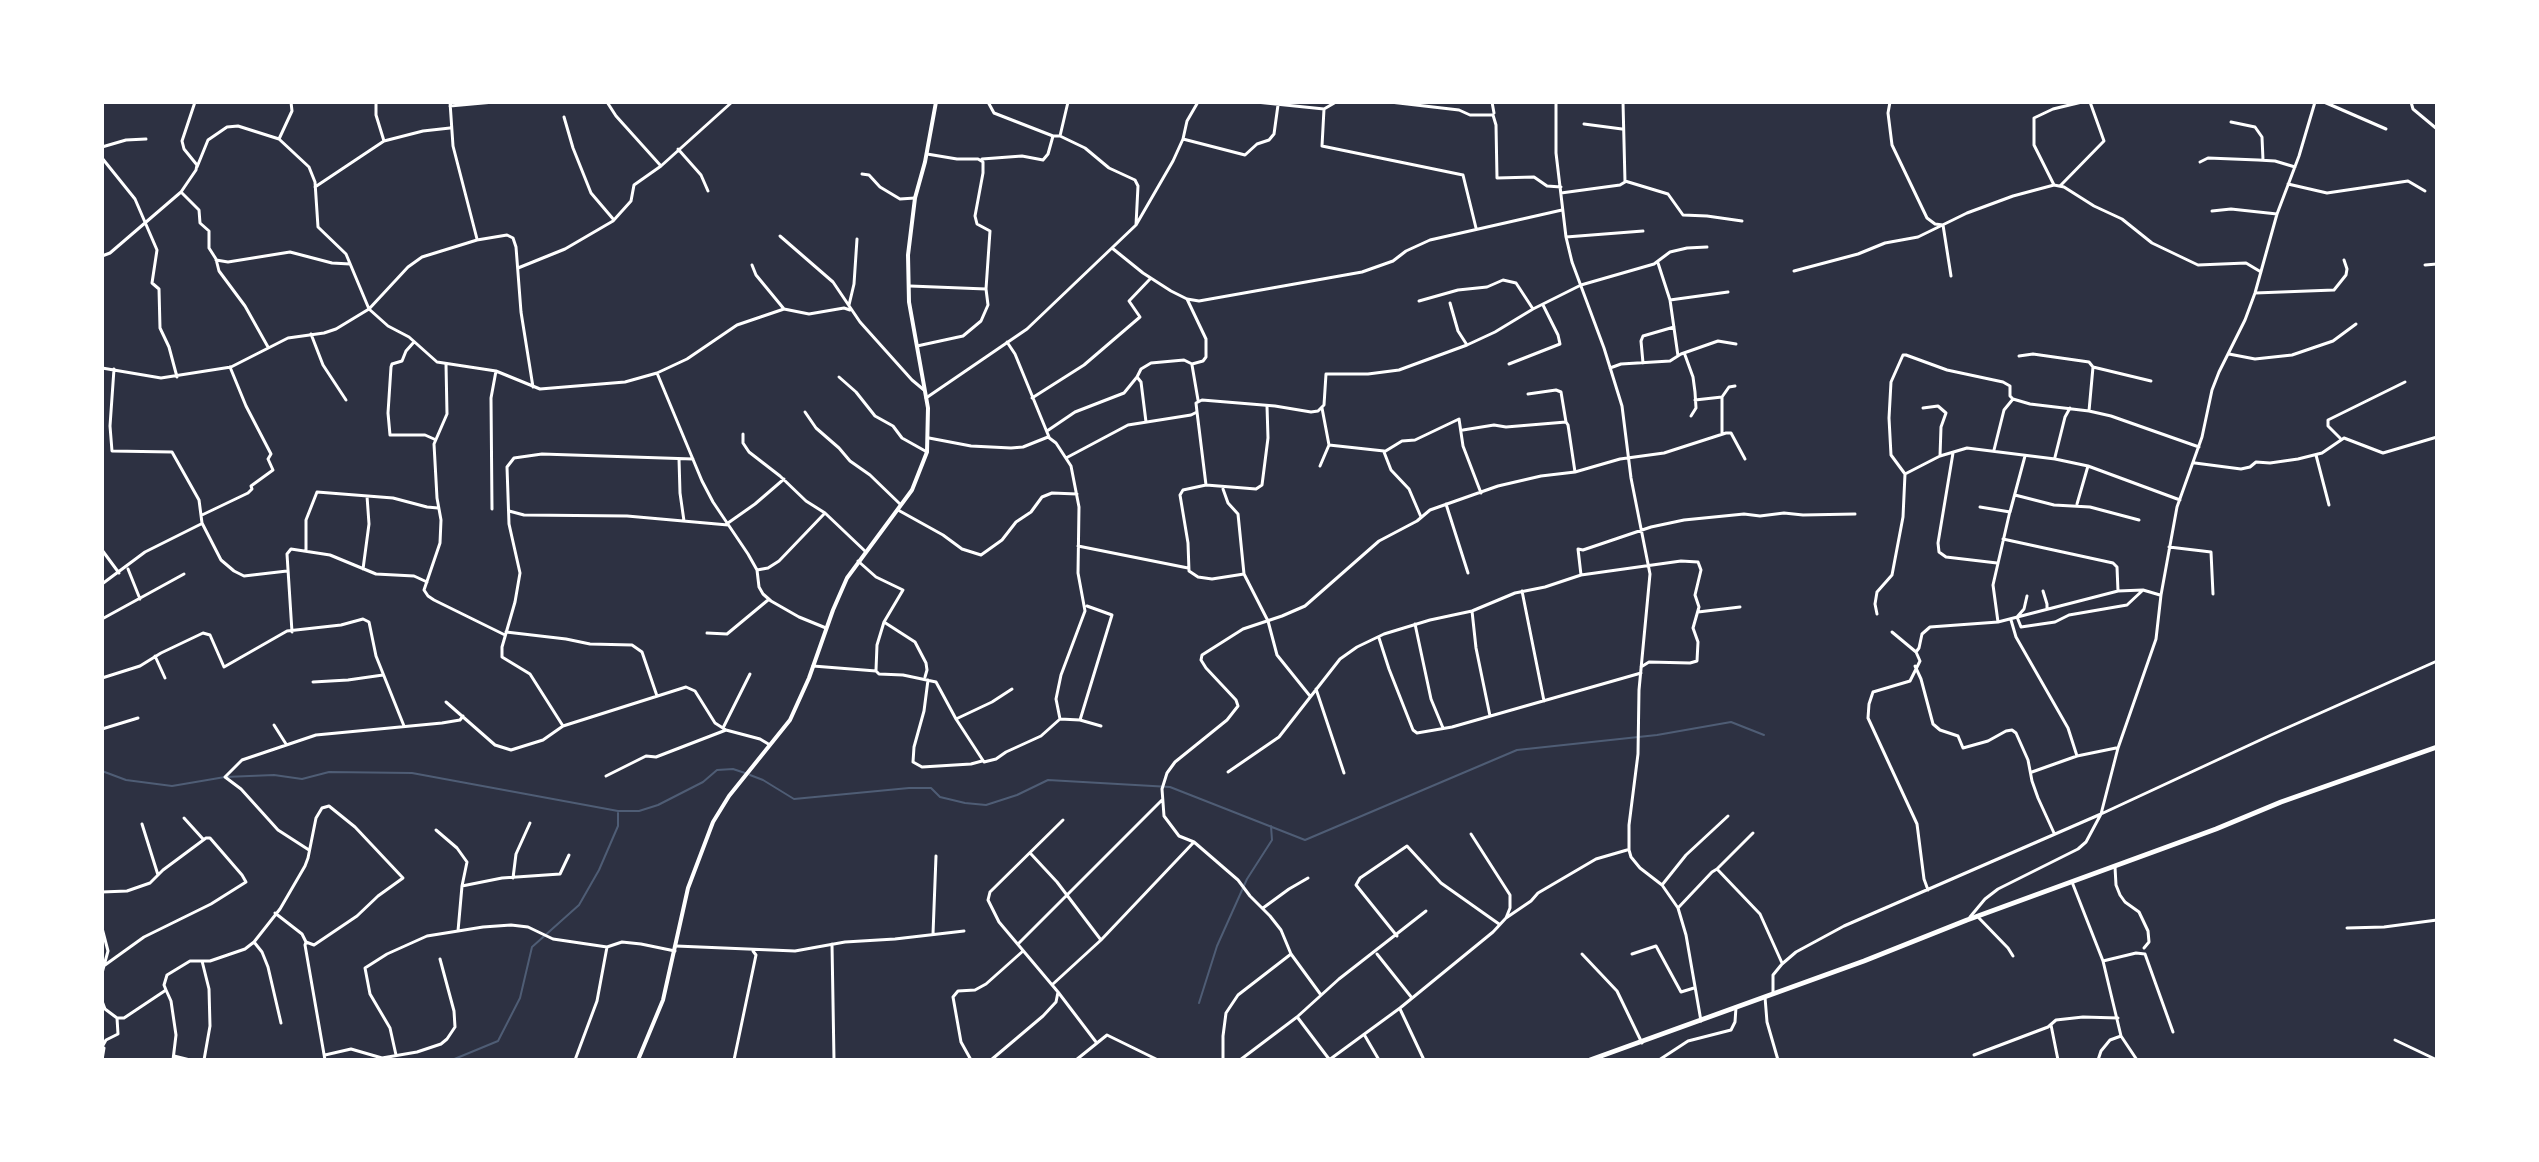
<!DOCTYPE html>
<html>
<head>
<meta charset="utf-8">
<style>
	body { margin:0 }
	#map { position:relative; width:2539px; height:1162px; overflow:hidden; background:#2d3142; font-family:"IBM Plex Sans",sans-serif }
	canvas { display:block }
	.frame { position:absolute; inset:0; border:104px solid #fff; pointer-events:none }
</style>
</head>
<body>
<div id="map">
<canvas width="2539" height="1162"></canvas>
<div class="frame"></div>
</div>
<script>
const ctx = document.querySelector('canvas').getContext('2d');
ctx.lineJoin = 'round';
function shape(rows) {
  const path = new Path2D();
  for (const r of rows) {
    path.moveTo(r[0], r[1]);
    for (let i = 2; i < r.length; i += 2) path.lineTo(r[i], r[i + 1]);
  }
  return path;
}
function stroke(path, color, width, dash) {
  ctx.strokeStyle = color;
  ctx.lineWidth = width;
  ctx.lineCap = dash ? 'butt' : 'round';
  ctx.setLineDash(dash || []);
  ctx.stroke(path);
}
const stream = shape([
	[102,771,126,780,172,786,225,777,274,775,302,779,329,772,412,773,618,811,639,811,658,805,703,782,717,770,733,769,745,773],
	[750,775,763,780,794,799,909,788,931,788,940,797,965,803,986,805,1017,795,1048,780,1170,787,1305,840,1517,750,1657,735,1731,722,1764,735],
	[1199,1003,1217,946,1247,879,1272,840,1271,826],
	[452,1060,498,1041,520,998,532,947,579,905,599,870,618,826,618,813]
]);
const minor = shape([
	[376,102,376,115,384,141],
	[450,102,453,146,477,239],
	[607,102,616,116,661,166],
	[988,102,994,113,1053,136,1060,136],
	[1068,102,1060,136,1085,148,1109,168,1135,180,1138,186,1136,225],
	[1256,102,1324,109,1336,102],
	[1390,102,1459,110,1470,115,1493,115,1496,125,1497,178,1534,177,1547,186,1561,187],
	[1492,102,1494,113],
	[1556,102,1556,153,1566,237,1572,262,1604,348,1622,406,1631,478,1650,574,1639,690,1638,754,1629,825,1629,850,1631,857,1640,868,1662,885,1678,908,1686,935,1701,1021],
	[1890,102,1888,113,1892,145,1927,218,1935,224,1943,225],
	[2324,102,2386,129],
	[2411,102,2413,109,2437,129],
	[450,106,494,102],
	[1324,109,1322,146,1463,175,1476,228],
	[564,117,573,148,591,193,614,220],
	[2231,122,2255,127,2262,137,2263,160],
	[1584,124,1622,129],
	[279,139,292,111,291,102],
	[1183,139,1245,155,1257,144,1269,140,1274,134,1278,105],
	[102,147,126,140,146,139],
	[678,149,701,175,708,191],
	[102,158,135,199,157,250,152,283,159,289,160,328,169,347,177,377],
	[982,159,1022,156,1043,160,1048,154,1053,136],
	[2200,162,2208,158,2258,160,2275,161,2295,167],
	[197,167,208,140,227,127,238,126,279,139,309,167,315,182,318,227,346,254,369,309,388,326,409,337,437,362,496,371,540,389,625,382,657,373,687,359,737,325,784,309,809,314,844,308,850,310],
	[862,174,869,175,880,187,900,199,915,198],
	[1625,181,1668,194,1683,215,1707,216,1742,221],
	[2288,184,2327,193,2408,181,2425,191],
	[2054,185,2034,145,2034,118,2053,109,2082,102],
	[2060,186,2104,141,2090,102],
	[315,187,384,141,423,131,450,128],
	[181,192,199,210,200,223,209,231,209,248,216,259,219,271,245,306,268,347],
	[1561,193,1620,185,1625,182,1623,102],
	[2212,211,2231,209,2277,214],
	[1943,225,1951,276],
	[780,236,833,282,860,322,912,380,924,390],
	[1566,237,1643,231],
	[1112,248,1143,273,1171,291,1187,299,1199,301,1362,272,1393,261,1406,251,1430,240,1562,210],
	[102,256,110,253,181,192,196,170,197,165,184,149,182,141,195,102],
	[216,260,228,262,290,252,332,263,350,264],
	[1658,263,1670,300,1678,356],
	[752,265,756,275,784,309],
	[2425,265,2437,264],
	[518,268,565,249,613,221,631,201,634,185,661,166,732,102],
	[1794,271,1858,254,1885,243,1918,237,1967,213,2013,196,2054,185,2064,187,2094,206,2122,219,2152,243,2198,265,2246,263,2261,272],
	[910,286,986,289],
	[2255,293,2334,290,2346,275,2347,269,2344,260],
	[1670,300,1728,292],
	[1419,301,1458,290,1487,287,1503,280,1516,283,1533,309],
	[1450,303,1458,331,1467,345],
	[849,305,854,284,857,239],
	[311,334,323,365,346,400],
	[414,342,406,351,402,361,392,364,391,367,388,413,390,435,425,435,434,439],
	[1007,342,1015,354,1049,437],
	[917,346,963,336,981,321,988,305,986,289,990,231,977,224,975,216,983,173,983,162,978,159,957,159,927,154],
	[2229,354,2255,359,2292,355,2333,341,2356,324],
	[1685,355,1693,377,1695,392,1696,408,1691,416],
	[2019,356,2033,354,2089,362,2093,367,2089,411],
	[1643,363,1641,341,1643,336,1674,327],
	[446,364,447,414,434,444,437,498,441,520,440,543,424,590,428,596,434,600,505,635],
	[1509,364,1560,344,1558,335,1543,305],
	[1192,365,1198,400],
	[2093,367,2151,381],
	[102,368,161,378,231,367,288,338,324,333,336,329,369,309,408,267,422,257,477,240,507,235,513,238,516,247,521,312,533,387],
	[1610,368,1621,364,1670,361,1681,354,1718,341,1736,344],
	[114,369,110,426,112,451,172,452,199,500,202,523,221,560,234,571,244,576,287,571],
	[657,373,702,481,713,502,748,554,757,570,759,587,763,594,771,601,799,617,826,628],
	[839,377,856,392,875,416,893,426,902,438,927,452],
	[1137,377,1141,382,1146,422],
	[1528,394,1556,390,1561,392,1566,422],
	[926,398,1027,329,1136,225,1173,161,1183,139,1187,121,1198,102],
	[1032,398,1084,365,1140,317,1129,301,1151,278],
	[1695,400,1722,397],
	[1923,408,1938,406,1946,413,1941,427,1940,456],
	[805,412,816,428,839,448,850,461,870,475,901,505],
	[1197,412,1196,403,1202,400,1275,406,1311,412,1318,411,1324,405,1326,374,1368,374,1399,370,1467,345,1495,332,1533,309,1581,285,1654,264,1670,252,1687,248,1707,247],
	[1463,430,1494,425,1506,427,1566,422,1568,425,1575,472],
	[1047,431,1075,412,1124,393,1137,377,1141,369,1151,363,1184,360,1192,364,1203,361,1206,357,1206,339,1187,299],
	[743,434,743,443,749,452,780,476,806,501,825,513,866,552],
	[1722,434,1722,397,1729,387,1735,386],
	[929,438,971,446,1011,448,1023,447,1048,437,1056,443,1071,466,1079,507,1078,573,1085,611,1061,675,1056,699,1060,719,1080,720,1101,726],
	[2340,438,2328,426,2328,420,2405,382],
	[1329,445,1384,451],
	[1994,450,2004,410,2013,399],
	[1953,453,1938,543,1939,552,1946,557,1997,563],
	[2316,455,2329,505],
	[2055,457,2065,417,2070,408],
	[1066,458,1128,425,1191,415,1197,412,1206,485],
	[679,459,680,493,684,521],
	[2195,463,2241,469,2250,467,2256,462,2270,463,2298,459,2322,453,2344,438,2383,453,2437,437],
	[1320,466,1329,445,1322,408],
	[1223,489,1228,503,1238,514,1244,574,1268,621,1277,655,1310,696],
	[2015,495,2054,505,2090,507,2139,520],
	[2180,500,2088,466,2055,459,1967,448,1940,456,1905,474,1891,455,1889,418,1891,382,1903,355,1906,355,1947,370,2003,382,2010,386,2010,396,2013,399,2030,404,2089,411,2111,416,2199,447],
	[1446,504,1468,573],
	[2077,504,2088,466],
	[1980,507,2010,512,2025,456],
	[492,509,491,398,496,371],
	[898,510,943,535,962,549,981,555,1002,540,1016,522,1031,512,1042,497,1052,493,1077,494],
	[509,511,524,515,627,516,728,525],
	[202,515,248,493,252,489,251,486,273,470,268,459,271,454,246,406,230,367],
	[1421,517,1409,489,1391,470,1384,452,1402,441,1415,440,1459,419,1463,446,1481,493],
	[728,523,755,504,784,479],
	[2003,539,2113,563,2117,567,2118,591],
	[1078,546,1188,568],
	[2169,547,2211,552,2213,594],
	[102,550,119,573],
	[306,551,306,520,317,492,393,498,427,507,438,508],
	[858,561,876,577,903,590,884,622,877,645,876,670],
	[128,569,140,599],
	[363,569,369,524,367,496],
	[757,570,768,568,779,561,825,513],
	[1244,574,1212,579,1198,577,1189,571,1188,543,1180,495,1183,490,1206,485,1256,489,1262,485,1268,438,1267,406],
	[1581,575,1578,549,1583,550,1651,527,1684,520,1744,514,1760,516,1784,513,1803,515,1855,514],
	[102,584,145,552,201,524],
	[1522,591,1544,701],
	[2043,591,2047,604,2047,609],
	[2027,596,2024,609,2017,617,2021,627,2055,622,2069,615,2127,605,2143,590],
	[1472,611,1476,648,1490,716],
	[1698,612,1740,607],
	[1877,614,1875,604,1877,592,1892,575,1903,517,1905,474],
	[102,619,184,574],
	[2011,620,2016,637,2068,728,2077,756],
	[884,622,915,642,926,663,927,670,925,677],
	[1998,622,1993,585,2010,511],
	[1415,624,1431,699,1443,728],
	[292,632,287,554,291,549,330,555,376,574,414,576,427,582],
	[506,632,566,639,590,644,632,645,642,652,657,696],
	[1892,632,1916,652],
	[707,633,727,634,768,600],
	[1379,638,1389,669,1413,730,1417,733,1452,727,1641,673],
	[155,656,165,678],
	[813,666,876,671,879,674,903,675,936,682,956,719,984,762,996,759,1006,752,1041,736,1060,719],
	[1915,666,1921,679,1933,724,1940,730,1958,736,1963,748,1988,741,2006,731,2012,730,2016,733,2028,760,2032,781,2038,798,2054,833],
	[102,678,140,666,161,653,203,633,210,635,224,667,287,631,341,625,363,619,369,622,376,656,404,726],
	[928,680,924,711,914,747,913,762,922,767,971,764,982,761],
	[313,682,348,680,383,675],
	[1316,689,1344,773],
	[446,702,495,745,511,750,543,740,563,726,686,687,695,691,715,723,726,730,760,739,770,745],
	[956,719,992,702,1012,689],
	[1080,720,1112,615,1087,606],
	[274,725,286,744],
	[563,726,530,674,502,657,502,647,515,602,520,573,509,524,507,467,514,458,542,454,693,459],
	[723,728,750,674],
	[102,729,138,718],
	[1228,772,1279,737,1340,659,1357,647,1384,634,1430,620,1472,611,1515,593,1545,587,1581,575,1681,561,1698,562,1701,570,1695,595,1699,607,1693,628,1698,642,1697,661,1690,663,1649,662,1641,667],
	[2032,772,2077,756,2116,748],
	[606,776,646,756,656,757,726,730],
	[184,818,203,839],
	[142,824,158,875],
	[436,830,457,848,467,862,462,886,458,931],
	[1471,834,1510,895,1510,908,1506,918],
	[309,850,278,830,241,789,225,777,242,760,316,735,442,723,460,720,463,716],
	[1031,854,1057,882,1101,940],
	[2115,867,2116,885,2120,895,2125,902,2139,912,2148,931,2149,942,2144,948],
	[1717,869,1753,833],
	[513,878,516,854,530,823],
	[2072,882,2103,961,2121,1036,2137,1060],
	[1662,885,1686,855,1728,816],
	[462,886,502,878,560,874,569,855],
	[1928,890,1924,879,1917,824,1868,718,1869,704,1873,692,1910,681,1920,661,1916,652,1919,648,1922,634,1930,627,1998,622,2118,591,2143,590,2160,595],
	[102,892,127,891,150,883,163,870,206,838,210,838,242,875,246,882,211,904,144,937,105,965],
	[1263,908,1289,889,1308,878],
	[1678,908,1712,872,1717,869,1760,914,1782,963],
	[275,913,302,934,306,942],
	[1977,916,2008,948,2013,956],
	[1970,917,1985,899,1998,889,2078,849,2086,842,2101,814,2118,748,2156,639,2161,595,2177,507,2202,437,2212,390,2219,372,2245,320,2255,293,2277,214,2299,156,2315,102],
	[102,928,108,951,102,973],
	[2347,928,2384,927,2437,920],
	[933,934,936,856],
	[1397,936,1356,885,1360,878,1407,846,1441,883,1499,924],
	[254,942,262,952,268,967,281,1023],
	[832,944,834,1060],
	[1018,944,1162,800],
	[676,946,795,951,845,942,895,939,964,931],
	[1377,954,1412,998],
	[1582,954,1617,991,1642,1043],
	[1632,954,1656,946,1681,992,1694,988],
	[202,961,209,989,210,1026,204,1060],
	[2103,961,2136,953,2145,954,2173,1032],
	[1053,984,1101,940,1194,842],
	[166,990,171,1001,176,1035,173,1060],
	[1058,992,1096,1042],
	[1773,994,1773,975,1782,964,1796,952,1844,926,2101,814,2271,735,2437,661],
	[1321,995,1291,954,1281,930,1270,916,1250,896,1238,880,1194,842,1179,836,1164,816,1162,789,1167,773,1175,762,1227,720,1238,706,1236,700,1206,668,1201,660,1202,655,1243,629,1282,616,1305,606,1379,541,1417,521,1430,510,1498,486,1541,476,1575,472,1620,459,1664,453,1726,433,1731,433,1745,459],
	[1765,997,1767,1022,1778,1060],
	[102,1001,105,1009,117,1018],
	[1400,1009,1424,1060],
	[1298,1018,1329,1059],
	[2051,1025,2058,1060],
	[1365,1036,1379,1060],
	[2395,1040,2437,1060],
	[102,1047,106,1040,118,1034,117,1018,124,1018,166,990,164,985,167,975,190,961,210,961,245,949,254,942,280,909,305,866,308,858,316,818,322,808,329,806,355,827,403,878,378,896,357,916,314,945,306,942,305,945,325,1060],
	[325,1055,351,1049,382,1058,417,1052,441,1044,447,1039,455,1027,454,1011,440,959],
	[396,1055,390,1028,370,994,365,968,387,954,427,936,483,927,511,925,528,927,553,939,607,947,622,942,641,944,675,951],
	[1974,1055,2048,1027,2056,1020,2083,1017,2118,1018],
	[174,1056,190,1060],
	[102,1060,104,1048],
	[575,1060,597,1001,607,947],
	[734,1060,756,955,753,951],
	[971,1060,961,1042,953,997,958,991,975,990,986,984,1023,951],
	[991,1060,1043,1016,1056,1002,1058,992,999,922,988,900,990,892,1063,820],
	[1076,1060,1107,1035,1158,1060],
	[1223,1060,1223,1036,1226,1013,1238,995,1291,954],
	[1240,1060,1297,1017,1339,979,1426,911],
	[1329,1060,1400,1008,1493,932,1506,918,1531,901,1538,893,1596,859,1627,850],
	[1659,1060,1688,1041,1731,1030,1735,1022,1736,1007],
	[2098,1060,2101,1051,2110,1040,2121,1036]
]);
const tertiary = shape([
	[638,1060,663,1000,688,888,713,822,729,796,790,720,809,678,833,610,847,578,912,490,927,452,928,408,909,302,908,255,915,198,925,162,936,102]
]);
const primary = shape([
	[1590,1060,1864,961,1967,920,2216,829,2281,802,2437,747]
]);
stroke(stream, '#4f5d75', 2);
stroke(minor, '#fff', 3);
stroke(tertiary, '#fff', 4);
stroke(primary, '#fff', 5);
</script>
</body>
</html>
